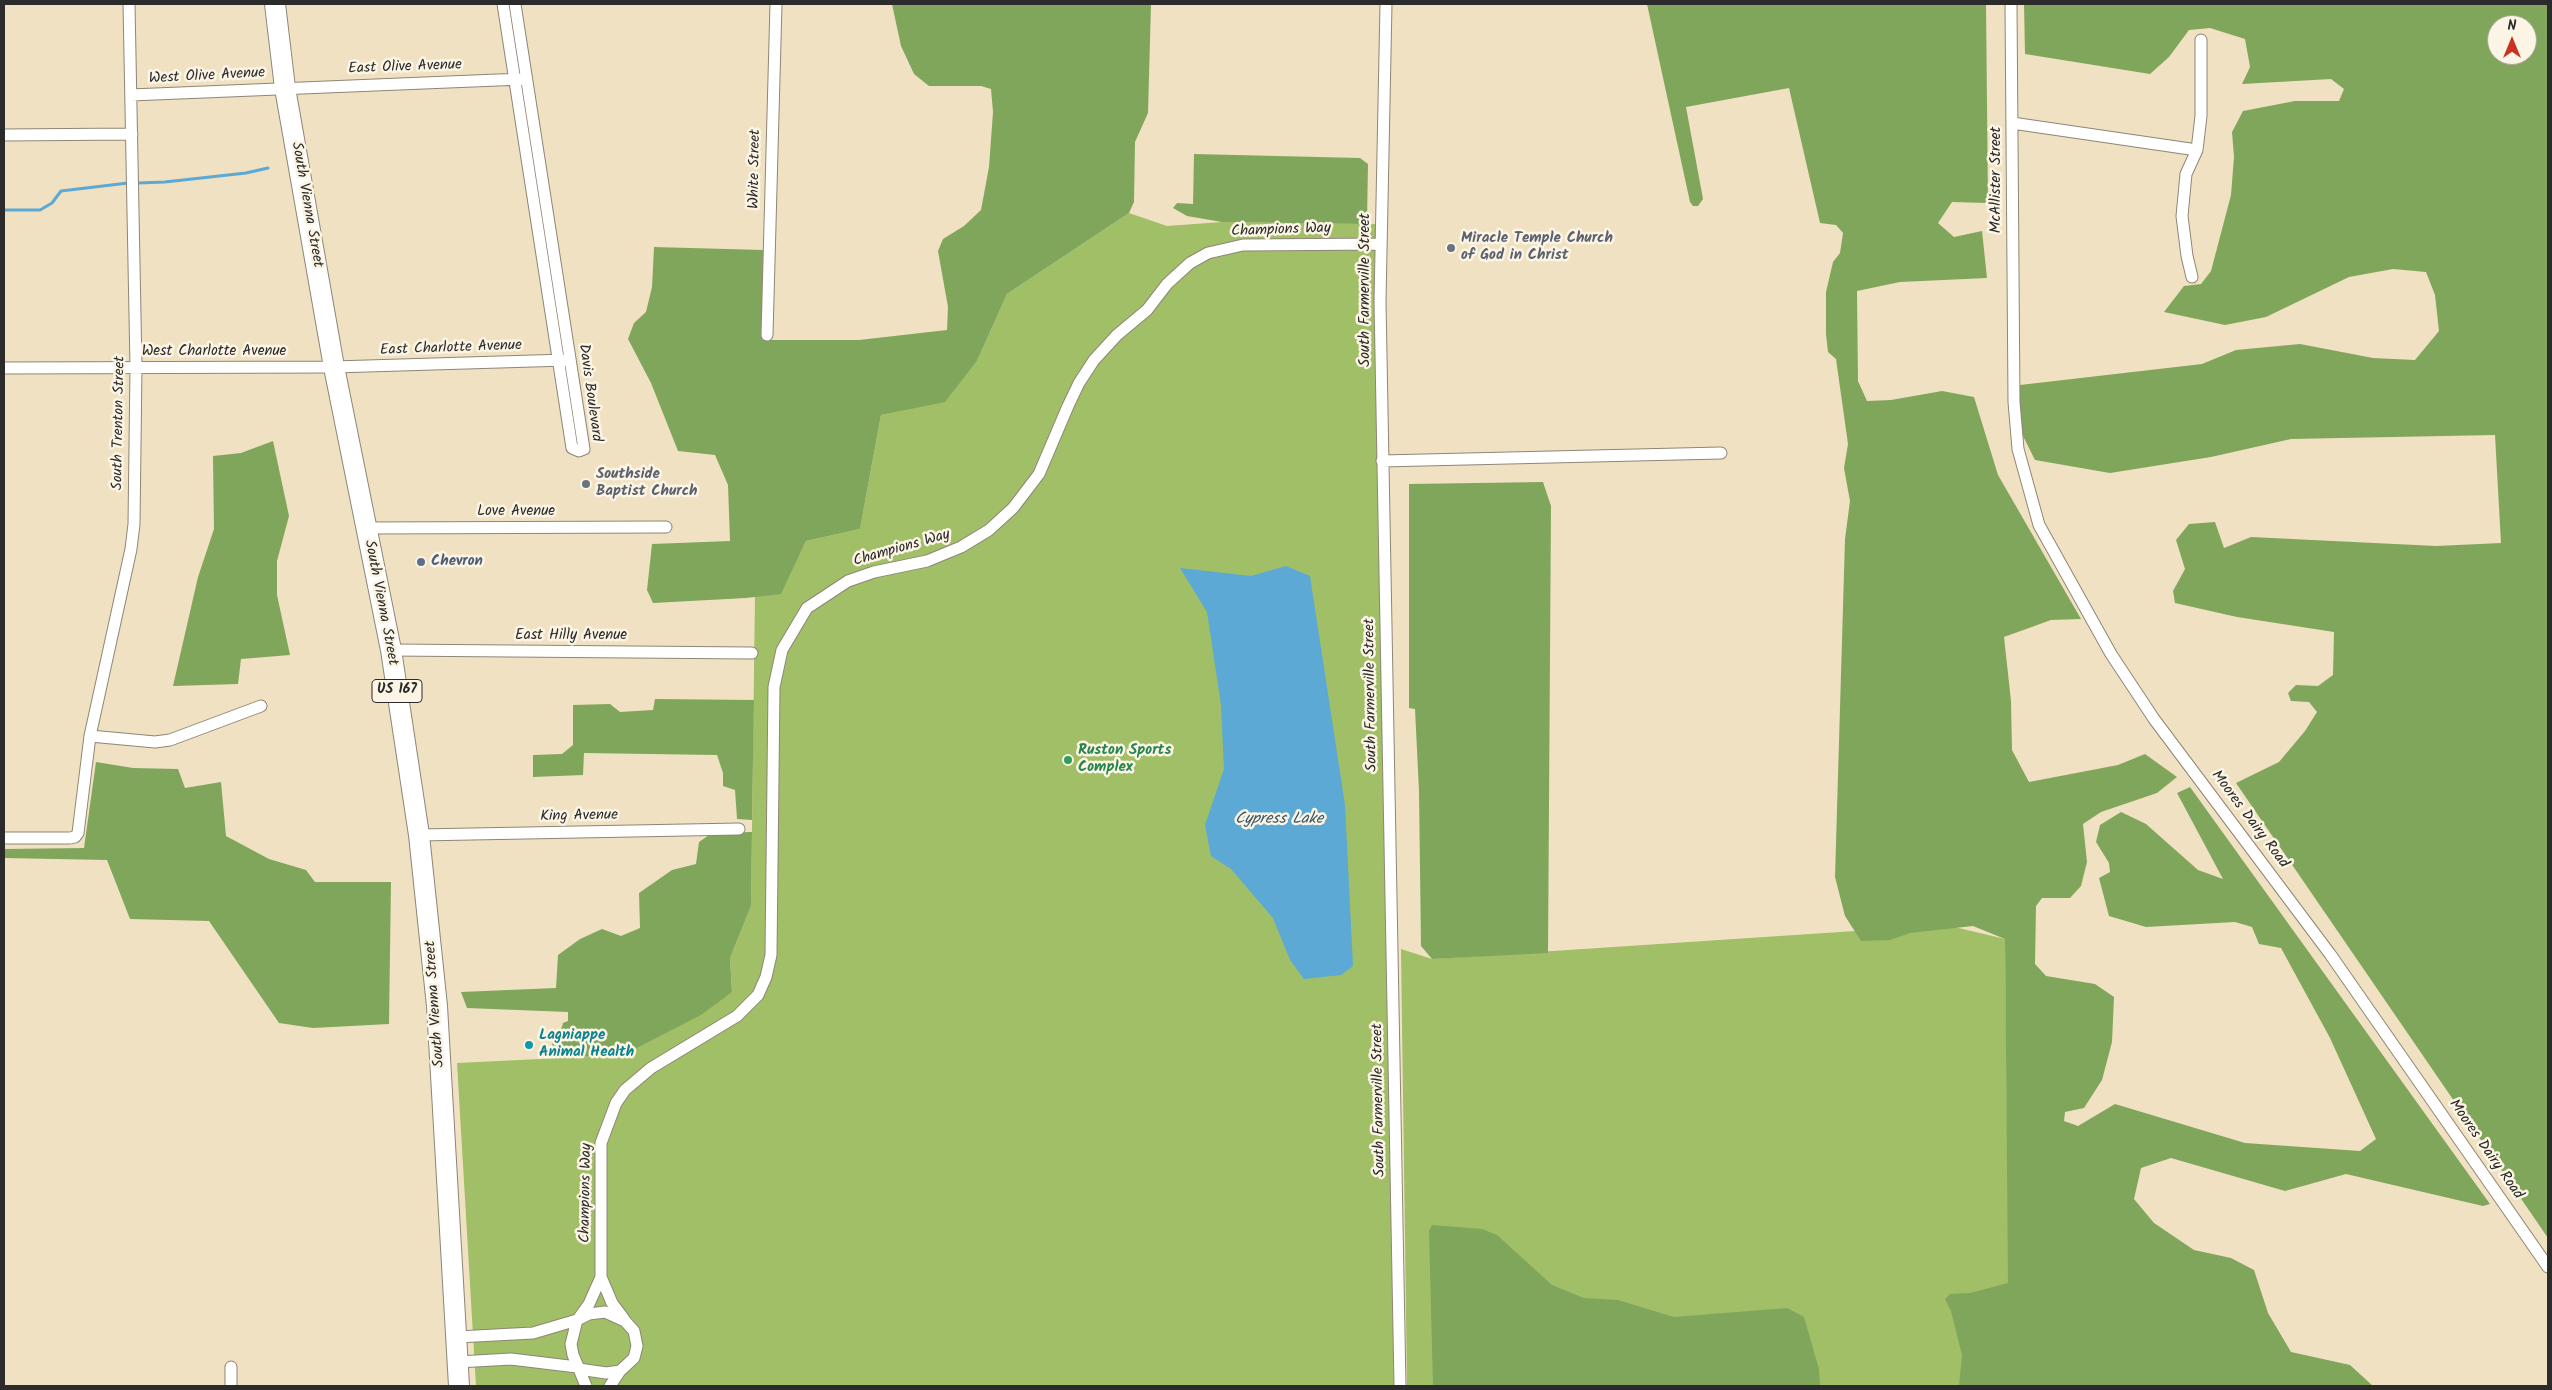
<!DOCTYPE html>
<html>
<head>
<meta charset="utf-8">
<style>
	body { margin:0 }
	#map { position:relative; width:2552px; height:1390px; overflow:hidden; background:#f0e1c2; font-family:Kalam,sans-serif }
	canvas { display:block }
	.frame { position:absolute; inset:0; border:5px solid #2b2b2b; pointer-events:none }
	.north { position:absolute; left:2487px; top:15px; width:50px; height:50px; box-sizing:border-box; background:#fcf5e5; border:1px solid #a8a49b; border-radius:50%; rotate:0deg; font-size:14px; font-weight:700; line-height:20px; text-align:center; color:#2b2b2b }
	.north::after { content:''; display:block; margin:auto; width:18px; height:22px; background:#c8321e; clip-path:polygon(50% 0,100% 100%,50% 72%,0 100%) }
</style>
</head>
<body>
<div id="map">
<canvas width="2552" height="1390"></canvas>
<div class="frame"></div>
<div class="north">N</div>
</div>
<script>
const ctx = document.querySelector('canvas').getContext('2d');
ctx.lineJoin = 'round';
function paint(path, color) {
  ctx.fillStyle = color;
  ctx.fill(path, 'evenodd');
}
function shape(rows) {
  const path = new Path2D();
  for (const r of rows) {
    path.moveTo(r[0], r[1]);
    for (let i = 2; i < r.length; i += 2) path.lineTo(r[i], r[i + 1]);
  }
  return path;
}
function stroke(path, color, width, dash) {
  ctx.strokeStyle = color;
  ctx.lineWidth = width;
  ctx.lineCap = dash ? 'butt' : 'round';
  ctx.setLineDash(dash || []);
  ctx.stroke(path);
}
function drawText(font, color, halo, rows, align = 'center') {
  ctx.font = font + ' Kalam,sans-serif';
  ctx.lineWidth = 5;
  ctx.setLineDash([]);
  ctx.textBaseline = 'middle';
  ctx.strokeStyle = halo;
  ctx.fillStyle = color;
  for (const [text, x, y, turn = 0] of rows) {
    ctx.save();
    ctx.translate(x, y);
    ctx.rotate((+turn || 0) * Math.PI / 180);
    ctx.textAlign = isNaN(turn) ? turn : align;
    if (halo) ctx.strokeText(text, 0, 0);
    ctx.fillText(text, 0, 0);
    ctx.restore();
  }
}
const green = shape([
	[1129,213,1167,226,1222,222,1376,224,1374,280,1394,1386,476,1386,457,1063,623,1055,732,992,730,958,751,906,755,595,781,593,806,541,860,529,881,415,945,401,977,361,1007,294],
	[1946,925,2005,939,2010,1386,1407,1386,1401,949,1432,959]
]);
const forest = shape([
	[892,4,1151,4,1148,113,1135,142,1134,202,1129,213,1007,294,977,361,945,402,881,415,860,529,806,541,781,594,746,598,653,603,647,590,652,544,730,541,728,485,715,455,678,451,651,383,628,339,634,323,646,312,652,287,654,247,763,250,762,340,859,340,947,330,948,307,938,251,943,239,964,226,981,210,989,167,993,112,991,89,981,86,929,86,914,74,901,46],
	[1647,4,1986,4,1988,203,1952,202,1938,223,1954,237,1982,231,1987,278,1900,282,1857,291,1858,381,1867,401,1891,400,1942,391,1974,397,1998,475,2081,619,2051,620,2004,637,2011,701,2012,750,2029,782,2118,765,2145,754,2177,777,2157,793,2101,812,2083,824,2087,862,2081,886,2070,898,2042,898,2036,906,2035,964,2046,976,2095,984,2114,997,2112,1042,2102,1080,2084,1108,2065,1112,2064,1121,2078,1126,2115,1104,2245,1143,2360,1151,2376,1139,2330,1038,2281,948,2259,944,2252,927,2235,922,2146,927,2109,916,2099,878,2110,872,2109,863,2096,842,2100,825,2121,812,2146,824,2198,870,2223,879,2177,793,2190,787,2490,1204,2483,1206,2346,1174,2285,1191,2171,1158,2141,1168,2134,1199,2154,1223,2194,1250,2231,1258,2254,1270,2268,1313,2291,1352,2350,1365,2373,1386,1959,1386,1962,1355,1951,1311,1945,1299,1950,1294,1970,1293,2008,1283,2005,939,1973,926,1910,933,1890,940,1861,941,1845,916,1835,877,1845,539,1850,501,1844,468,1848,444,1836,359,1828,352,1826,334,1826,292,1833,262,1840,253,1843,233,1836,225,1820,223,1789,88,1686,107,1703,199,1698,206,1693,206,1690,202],
	[2024,4,2548,4,2548,1238,2236,783,2279,762,2305,731,2317,712,2309,702,2291,701,2288,693,2296,685,2318,686,2333,675,2334,632,2237,617,2175,603,2173,591,2185,569,2176,540,2189,524,2215,522,2224,548,2251,537,2436,546,2501,543,2495,435,2291,439,2211,457,2110,473,2035,460,2020,430,2020,385,2202,364,2236,350,2300,344,2373,358,2415,360,2439,331,2435,295,2426,272,2393,269,2349,277,2266,317,2225,325,2164,312,2184,286,2201,284,2211,271,2231,195,2234,157,2232,132,2243,111,2295,101,2339,101,2344,89,2331,79,2242,84,2250,67,2245,39,2210,28,2189,30,2169,57,2150,74,2025,54],
	[2497,25,2527,25,2527,55,2497,55],
	[1194,154,1360,158,1368,164,1367,222,1361,224,1222,222,1187,216,1173,208,1177,203,1193,204],
	[273,441,289,516,277,561,277,595,290,655,241,659,238,684,173,686,198,577,214,529,213,456,241,453],
	[1543,482,1551,506,1548,953,1432,959,1421,946,1419,791,1415,709,1409,708,1409,484],
	[655,699,754,700,752,820,737,819,735,790,723,786,723,773,717,755,584,753,583,775,533,777,533,755,562,754,573,745,573,705,610,704,620,712,653,710],
	[96,762,133,768,178,769,185,788,221,782,226,836,269,859,306,870,315,882,391,882,389,1024,313,1028,279,1023,209,921,130,919,107,860,4,858,4,849,84,848],
	[752,832,751,906,730,958,732,992,701,1015,623,1055,554,1058,551,1032,561,1030,563,1023,568,1021,568,1012,467,1008,461,992,556,988,558,955,580,939,602,929,621,936,640,928,639,893,672,870,696,864,699,842,712,833],
	[1432,1225,1482,1229,1497,1235,1552,1285,1584,1298,1618,1300,1674,1317,1787,1308,1804,1317,1819,1369,1820,1386,1433,1386,1429,1231]
]);
const water = shape([
	[1286,566,1310,576,1345,805,1353,966,1341,975,1304,979,1290,960,1273,918,1231,869,1211,856,1205,825,1224,769,1221,705,1207,612,1180,568,1251,576]
]);
const stream = shape([
	[138,183,165,182,246,173,268,168],
	[4,210,40,210,52,203,61,191,128,183]
]);
const street = shape([
	[503,4,572,448,579,451,584,449,515,4],
	[1386,4,1380,301,1400,1386],
	[2011,4,2014,402,2018,449,2039,525,2111,654,2154,719,2330,954,2548,1267],
	[131,95,522,79],
	[2012,123,2197,150],
	[4,135,132,134],
	[2192,277,2187,256,2182,216,2186,174,2197,150,2201,116,2201,40],
	[767,335,776,4],
	[4,368,334,367,566,360],
	[1382,461,1721,453],
	[366,528,666,527],
	[391,650,752,653],
	[90,736,155,742,170,740,261,706],
	[419,835,739,829],
	[4,838,70,838,75,837,78,833,90,736,131,549,134,524,136,367,129,4],
	[601,1277,612,1303,624,1319],
	[605,1312,625,1321,634,1331,637,1346,634,1358,620,1371,606,1373,579,1369,573,1355,571,1344,577,1320,589,1314,605,1312],
	[579,1318,589,1304,601,1277,601,1143,616,1103,625,1090,651,1068,737,1016,758,995,766,977,771,955,774,687,782,650,807,608,848,581,874,572,927,561,961,547,989,530,1013,508,1039,474,1068,406,1079,383,1094,360,1117,335,1147,310,1167,284,1190,263,1208,253,1243,245,1381,244],
	[457,1337,533,1333,577,1320],
	[458,1362,511,1359,577,1367],
	[231,1367,231,1386],
	[579,1369,586,1386],
	[610,1386,620,1371]
]);
const highway = shape([
	[275,4,285,88,334,367,391,650,419,835,437,1006,459,1386]
]);
const markers = [
	[1451,248,5,"#6b7280"],
	[586,484,5,"#6b7280"],
	[421,562,5,"#5c6f8a"],
	[1068,760,5,"#2e9e5b"],
	[529,1045,5,"#0f9aa8"]
];
const shields = [
	[397,691,50]
];
const shieldNames = [
	["US 167",397,691]
];
const streetNames = [
	["East Olive Avenue",405,68,-2],
	["West Olive Avenue",207,77,-3],
	["White Street",756,169,-89],
	["McAllister Street",1997,180,-90],
	["South Vienna Street",306,205,80],
	["Champions Way",1281,231,-2],
	["South Farmerville Street",1366,290,-90],
	["East Charlotte Avenue",451,349,-2],
	["West Charlotte Avenue",214,352],
	["Davis Boulevard",589,393,82],
	["South Trenton Street",120,423,-89],
	["Love Avenue",516,512],
	["Champions Way",902,549,-16],
	["South Vienna Street",380,603,79],
	["East Hilly Avenue",571,636],
	["South Farmerville Street",1372,695,-91],
	["King Avenue",579,817,-1],
	["Moores Dairy Road",2249,820,53],
	["South Vienna Street",436,1004,-94],
	["South Farmerville Street",1380,1100,-91],
	["Moores Dairy Road",2485,1150,55],
	["Champions Way",587,1193,-89]
];
const worshipNames = [
	["Miracle Temple Church",1461,239],
	["of God in Christ",1461,256],
	["Southside",596,475],
	["Baptist Church",596,492]
];
const serviceNames = [
	["Chevron",431,562]
];
const leisureNames = [
	["Ruston Sports",1078,751],
	["Complex",1078,768]
];
const cultureNames = [
	["Lagniappe",539,1036],
	["Animal Health",539,1053]
];
const waterNames = [
	["Cypress Lake",1279,820]
];
paint(green, '#a0bf67');
paint(forest, '#80a65c');
paint(water, '#5ba9d4');
stroke(stream, '#5ba9d4', 3);
stroke(street, '#8e8676', 13);
stroke(highway, '#8e8676', 22);
stroke(street, '#fff', 11);
stroke(highway, '#fff', 20);
for (const [x, y, r, color] of markers) {
  const dot = new Path2D();
  dot.arc(x, y, r, 0, 2 * Math.PI);
  ctx.fillStyle = color;
  ctx.fill(dot);
  stroke(dot, '#fcf5e5', 2);
}
for (const [x, y, w] of shields) {
  const box = new Path2D();
  box.roundRect(x - w / 2, y - 11.5, w, 23, 4);
  ctx.fillStyle = '#fcf5e5';
  ctx.fill(box);
  stroke(box, '#2b2b2b', 1);
}
drawText('bold 14px', '#2b2b2b', null, shieldNames);
drawText('15px', '#2b2b2b', '#fcf5e5', streetNames);
drawText('bold 15px', '#5b616d', '#fcf5e5', worshipNames, 'left');
drawText('bold 15px', '#4e5e75', '#fcf5e5', serviceNames, 'left');
drawText('bold 15px', '#27864d', '#fcf5e5', leisureNames, 'left');
drawText('bold 15px', '#0d838f', '#fcf5e5', cultureNames, 'left');
drawText('italic 16px', '#3c5766', '#fcf5e5', waterNames);
</script>
</body>
</html>
